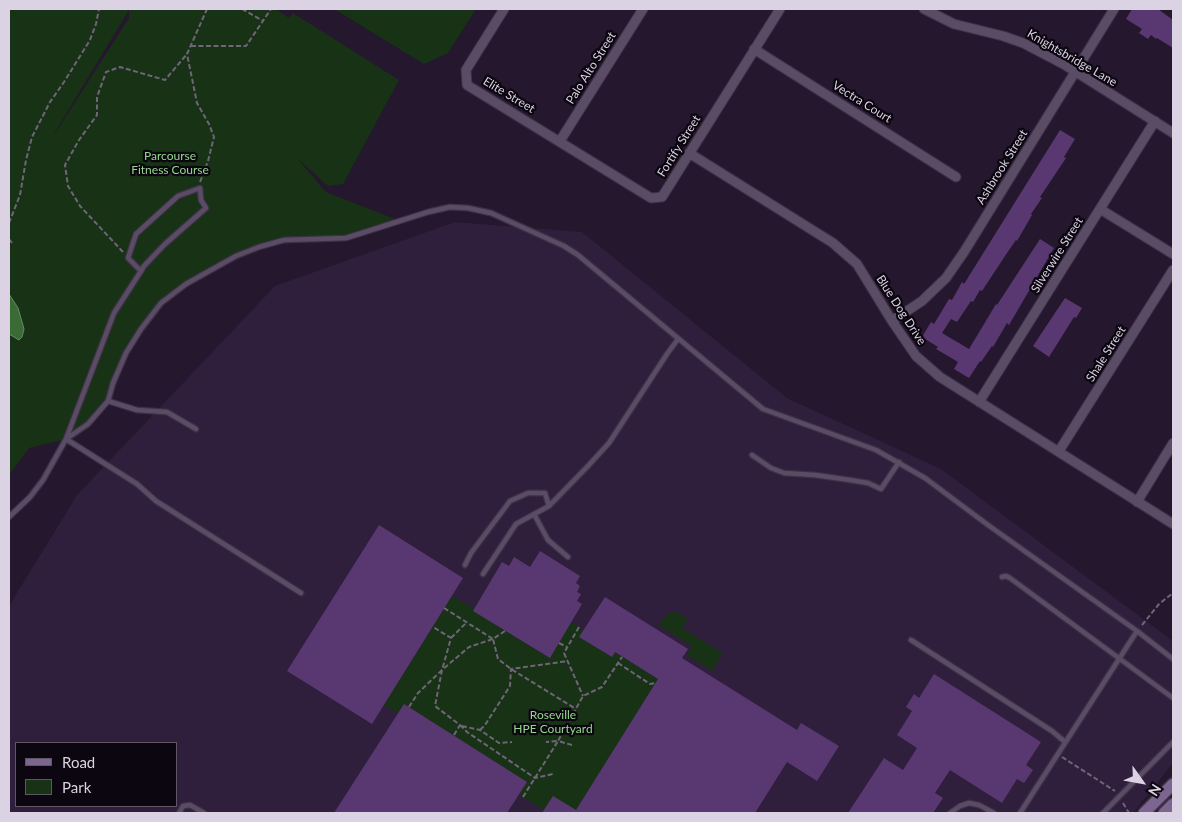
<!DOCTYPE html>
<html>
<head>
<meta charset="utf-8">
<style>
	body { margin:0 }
	#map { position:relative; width:1182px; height:822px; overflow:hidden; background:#24172e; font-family:Lato,sans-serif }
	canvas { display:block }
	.frame { position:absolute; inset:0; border:10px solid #dbd3e3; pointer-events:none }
	.legend { position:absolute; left:15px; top:742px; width:162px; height:65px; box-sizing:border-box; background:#0b060f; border:1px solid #5e5864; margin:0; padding:6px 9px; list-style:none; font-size:15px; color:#dbd3e3 }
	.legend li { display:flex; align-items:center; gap:10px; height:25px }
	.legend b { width:25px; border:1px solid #5e5864 }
	.north { position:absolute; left:1117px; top:757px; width:50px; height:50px; -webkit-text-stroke:4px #0b060f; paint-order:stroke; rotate:122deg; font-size:14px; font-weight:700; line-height:20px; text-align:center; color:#dbd3e3 }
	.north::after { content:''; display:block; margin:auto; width:18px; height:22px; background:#dbd3e3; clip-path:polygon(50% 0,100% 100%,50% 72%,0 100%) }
</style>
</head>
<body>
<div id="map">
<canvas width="1182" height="822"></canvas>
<div class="frame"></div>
<ul class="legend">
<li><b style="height:6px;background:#7c658e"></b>Road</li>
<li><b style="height:14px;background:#183215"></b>Park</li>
</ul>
<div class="north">N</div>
</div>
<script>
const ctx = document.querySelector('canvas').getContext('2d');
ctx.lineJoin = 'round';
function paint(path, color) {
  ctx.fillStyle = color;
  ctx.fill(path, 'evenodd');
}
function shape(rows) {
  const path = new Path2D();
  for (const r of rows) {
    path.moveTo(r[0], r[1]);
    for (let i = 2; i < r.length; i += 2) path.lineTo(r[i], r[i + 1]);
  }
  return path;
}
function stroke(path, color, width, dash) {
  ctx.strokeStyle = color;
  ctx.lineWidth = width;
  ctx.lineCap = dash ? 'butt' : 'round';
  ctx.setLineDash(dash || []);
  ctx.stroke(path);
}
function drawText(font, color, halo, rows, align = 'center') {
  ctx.font = font + ' Lato,sans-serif';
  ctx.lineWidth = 4.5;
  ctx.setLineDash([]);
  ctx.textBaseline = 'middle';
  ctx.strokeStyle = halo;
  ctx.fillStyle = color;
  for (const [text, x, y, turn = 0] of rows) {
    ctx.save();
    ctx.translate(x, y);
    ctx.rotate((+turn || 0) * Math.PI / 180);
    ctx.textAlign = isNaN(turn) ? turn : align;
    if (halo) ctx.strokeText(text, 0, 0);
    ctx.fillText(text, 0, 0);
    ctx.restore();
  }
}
const built = shape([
	[455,222,582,232,787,398,941,469,1173,641,1173,763,1133,813,9,813,9,606,77,495,275,286],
	[16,743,176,743,176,806,16,806]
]);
const green = shape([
	[9,9,276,9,289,18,293,13,399,80,343,184,328,186,296,157,326,192,400,221,346,238,284,240,259,247,208,271,161,303,126,353,108,401,88,424,66,439,29,448,9,475],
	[129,10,129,18,54,135,54,134],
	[334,9,476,9,448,53,424,64],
	[452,596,474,608,473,611,549,658,571,622,584,630,580,637,611,657,615,652,658,679,576,810,544,810,519,795,527,782,404,704,398,713,384,705],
	[677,612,688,619,682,628,723,653,712,671,687,655,692,646,658,625,669,613]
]);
const water = shape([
	[9,294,18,308,24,329,22,337,19,340,9,334,9,294]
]);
const building = shape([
	[1132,9,1158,9,1173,20,1173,48,1157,38,1156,39,1151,35,1148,39,1139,33,1142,29,1126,19],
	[1060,130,1075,139,1064,157,1066,158,1040,197,1042,198,1031,214,1032,215,1017,241,1016,240,1007,253,982,291,980,290,973,302,971,301,957,322,951,319,942,333,969,349,996,304,997,305,1040,239,1054,248,1009,325,1007,323,993,347,992,346,981,362,980,361,969,378,954,369,958,362,936,349,938,347,922,337,931,322,934,324,949,299,952,300,962,282,964,284],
	[1065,298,1082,308,1076,318,1074,317,1049,357,1033,346],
	[379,525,463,578,372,724,287,671],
	[540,551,580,576,576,583,580,586,577,592,581,594,577,601,582,604,550,658,473,611,502,562,509,566,514,557,530,567],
	[605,597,688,649,682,658,797,730,801,723,839,746,817,781,787,762,755,813,542,813,553,796,576,810,658,679,615,652,612,657,579,637],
	[934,674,1041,742,1026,765,1033,770,1024,783,1017,779,1002,803,950,770,935,793,943,798,933,813,848,813,884,758,903,770,917,748,897,735,912,711,906,707,914,694,919,698],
	[404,704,527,782,507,813,334,813]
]);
const path = shape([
	[242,9,263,21],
	[191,46,246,46,271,9],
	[200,182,208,161,214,137,209,124,197,103,187,54,207,9],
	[9,223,20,195,26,160,32,137,50,102,64,82,90,40,96,24,99,9],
	[9,239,12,243],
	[123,252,80,206,68,186,65,165,79,140,97,115,97,97,106,72,120,67,165,80,187,54],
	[444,608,493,639],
	[1142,625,1159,604,1173,593],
	[579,627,564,653,583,696],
	[505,631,493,639,498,659,511,669,576,709],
	[451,638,467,622],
	[559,643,567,647],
	[618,663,650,684,656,683],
	[409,707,418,693,442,670,451,638,433,627],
	[460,725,467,732,535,778,553,774],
	[462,726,480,730,499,743,512,742],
	[480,730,485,725,510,686,511,669,568,661],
	[454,735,460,725,435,706,442,670,469,647,493,639],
	[572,745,558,741,583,696,602,687,622,657],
	[1062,757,1115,791],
	[523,797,558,741,546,742],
	[1123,803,1129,813]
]);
const lane = shape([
	[141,271,128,258,136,234,178,196,200,188,201,200,206,208,165,244,144,266,141,271,114,313,66,439,137,484,156,501,301,593],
	[108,401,137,410,167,412,196,429],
	[752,455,771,468,784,473,815,475,850,480,868,483,881,489,899,462],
	[534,514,548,540,568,557],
	[9,517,30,497,43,480,66,439,88,424,108,401,113,383,126,353,141,329,161,303,186,284,236,256,259,247,284,240,346,238,428,212,450,207,468,208,491,213,564,246,578,255,763,409,876,450,925,478,988,525,1137,631,1173,659],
	[465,565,471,553,510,501,528,493,545,493,549,506,588,466,609,443,667,354,678,339],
	[483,574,516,524,549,506],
	[1002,577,1006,576,1010,578,1173,698],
	[911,640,1052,731,1065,742],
	[179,813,183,806,190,805,204,813],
	[950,813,960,806,969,803,979,805,994,813],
	[1020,813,1137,631],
	[1103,813,1173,742]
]);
const street = shape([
	[504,9,466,70,467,85,651,198,662,197,780,9],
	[924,9,954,24,1003,36,1023,43,1065,65,1173,133],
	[754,49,956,177],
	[560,141,643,9],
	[689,153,833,243,857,264,892,321,916,356,940,377,1173,524],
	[1100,209,1173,254],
	[892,321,922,301,946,278,964,252,1114,9],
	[979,402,1155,121],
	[1059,451,1173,270],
	[1137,502,1173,443]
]);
const secondary = shape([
	[1144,813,1173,784],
	[1164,813,1173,804]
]);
const streetNames = [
	["Knightsbridge Lane",1072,58,30],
	["Palo Alto Street",591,68,-58],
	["Elite Street",509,95,31],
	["Vectra Court",862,102,32],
	["Fortify Street",679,146,-58],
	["Ashbrook Street",1002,167,-58],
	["Silverwire Street",1057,255,-58],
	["Blue Dog Drive",901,310,57],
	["Shale Street",1106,354,-58]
];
const parkNames = [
	["Parcourse",170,156],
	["Fitness Course",170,170],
	["Roseville",553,715],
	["HPE Courtyard",553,729]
];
paint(built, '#2f1e3c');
paint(green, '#183215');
paint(water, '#3a6b35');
stroke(water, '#6a8a69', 1);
paint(building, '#593871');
stroke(lane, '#3e3147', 7);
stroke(street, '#3e3147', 11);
stroke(secondary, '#3e3147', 14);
stroke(path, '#6f6579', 2, [5, 2.5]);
stroke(lane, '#5a4c65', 4.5);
stroke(street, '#5a4c65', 9);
stroke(secondary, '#7c658e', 11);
drawText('12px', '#dbd3e3', '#0b060f', streetNames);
drawText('12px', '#92d98b', '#0b060f', parkNames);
</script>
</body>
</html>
